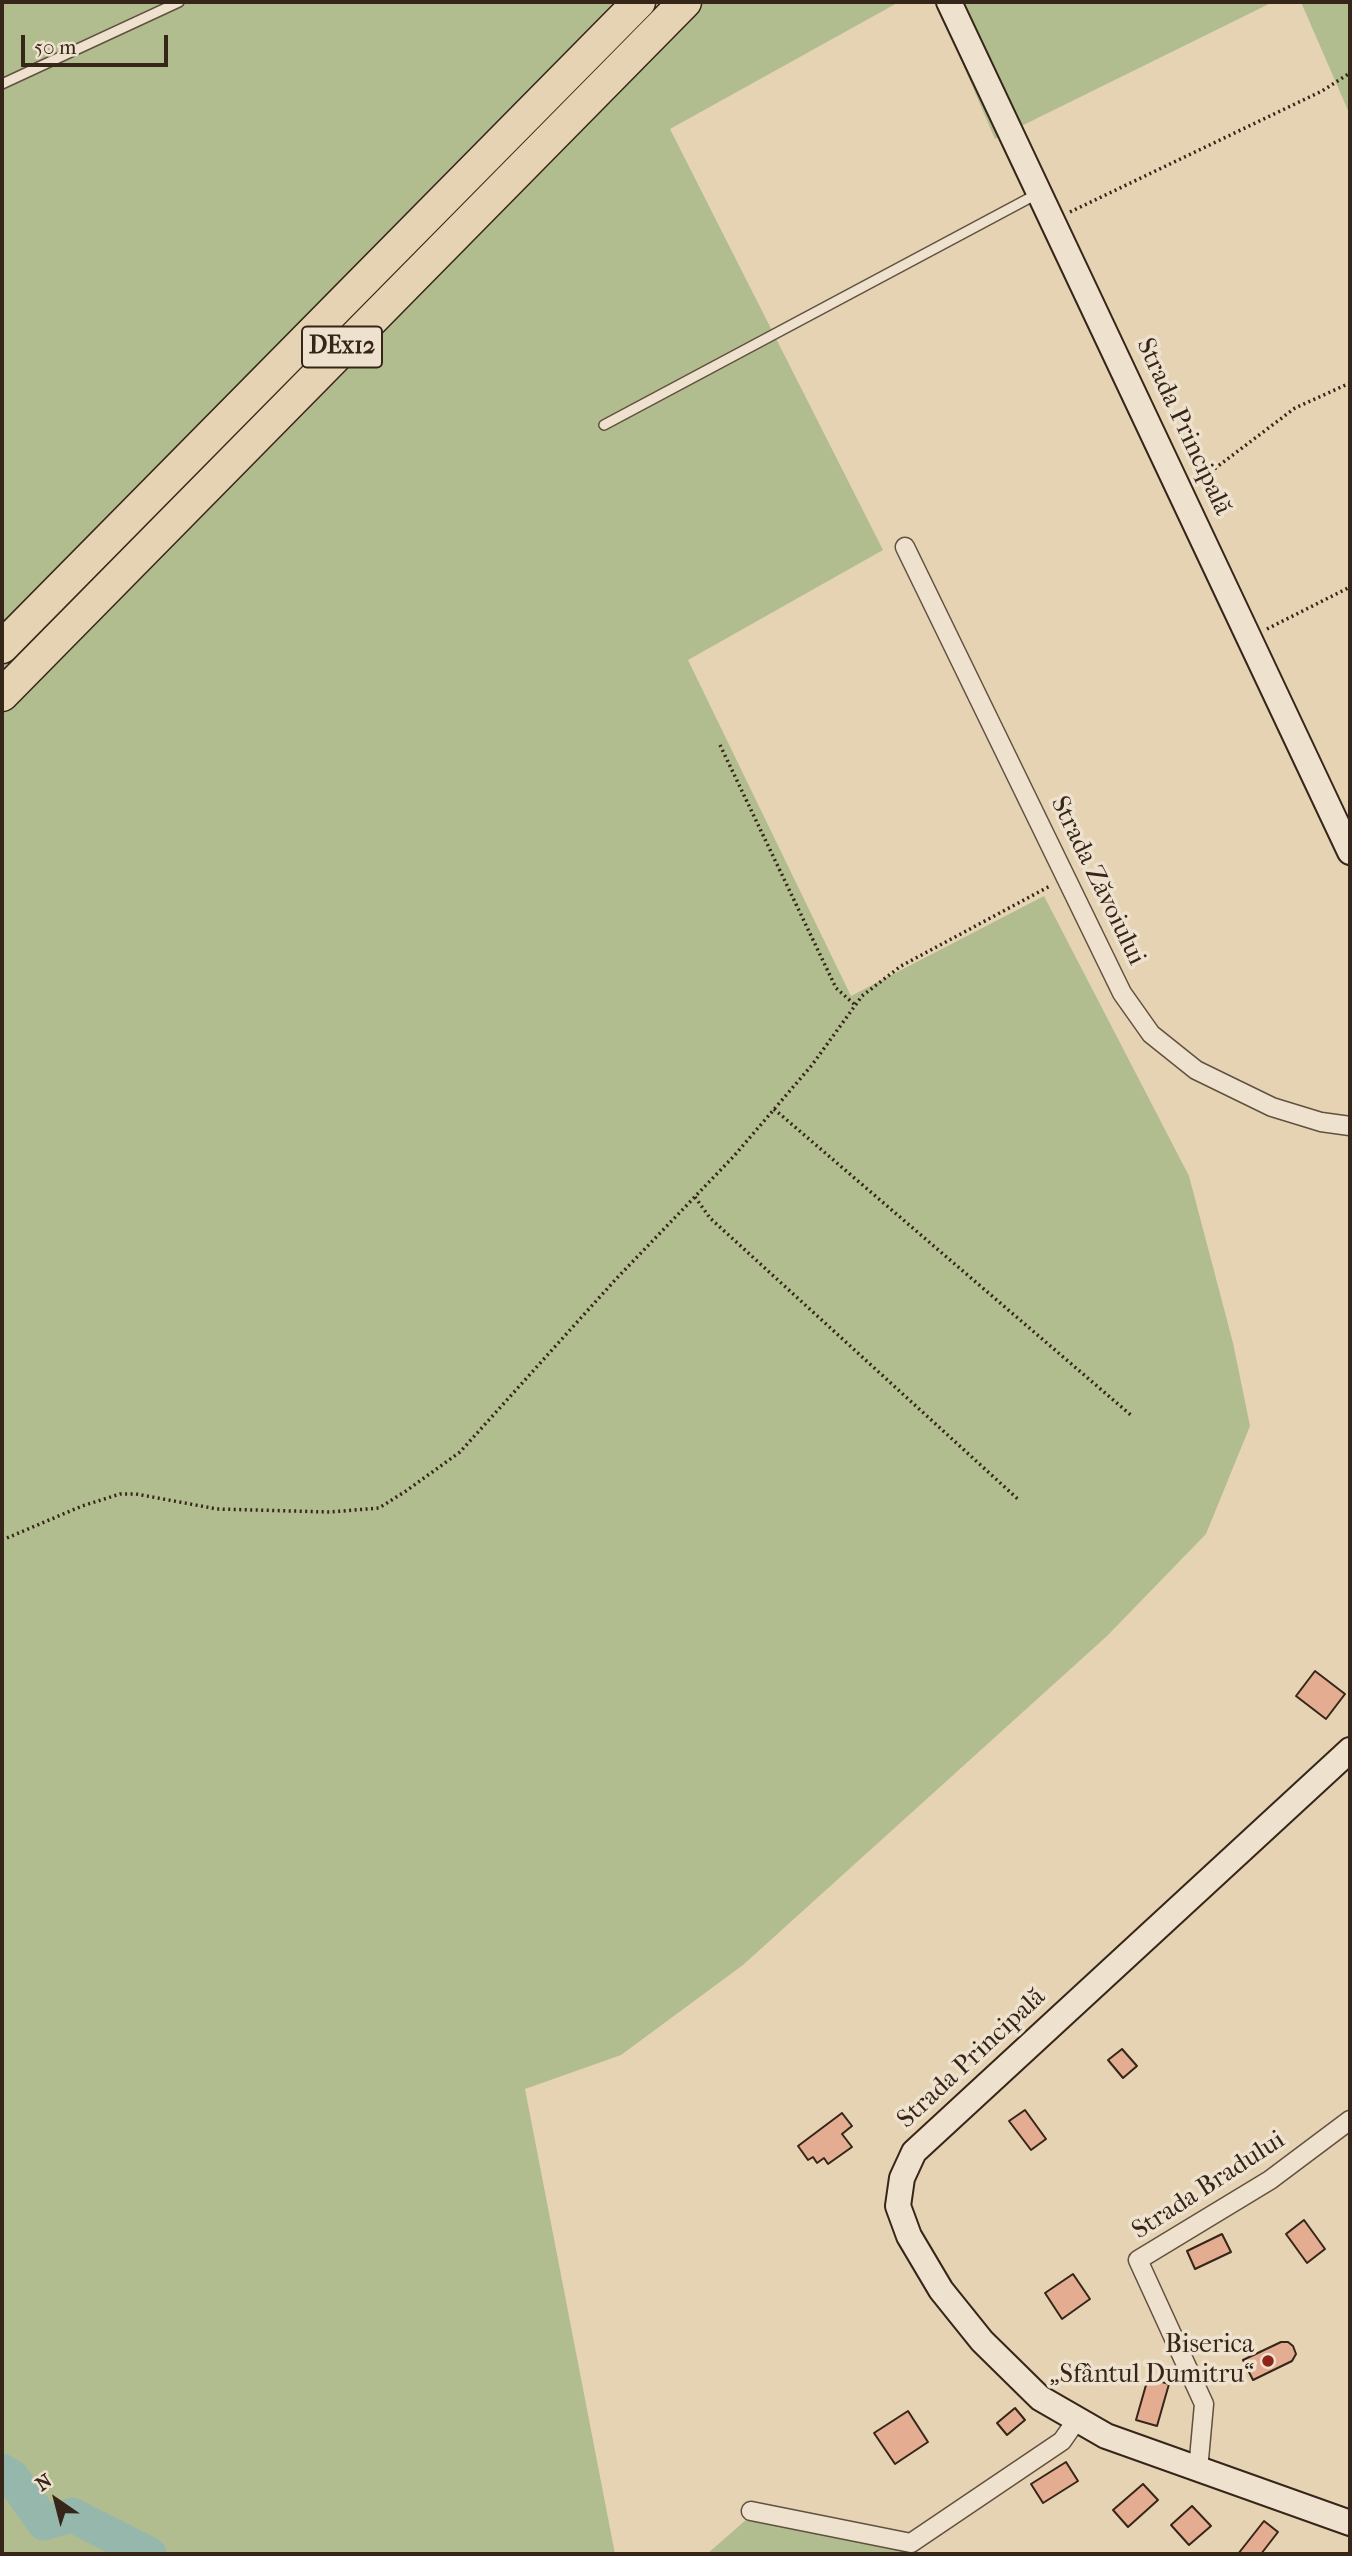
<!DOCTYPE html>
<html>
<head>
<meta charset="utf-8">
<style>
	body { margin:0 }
	#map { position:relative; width:1352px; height:2556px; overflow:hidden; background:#e5d3b3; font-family:"IM FELL French Canon",serif }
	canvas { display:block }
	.frame { position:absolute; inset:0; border:4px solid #362519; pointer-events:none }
	.north { position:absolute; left:21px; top:2465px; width:70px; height:70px; -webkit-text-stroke:5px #eee2ce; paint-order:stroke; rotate:325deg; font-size:19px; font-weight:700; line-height:28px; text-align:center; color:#362519 }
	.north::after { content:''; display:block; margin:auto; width:24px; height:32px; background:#362519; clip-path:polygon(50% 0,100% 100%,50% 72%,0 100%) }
	.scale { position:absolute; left:21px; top:35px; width:147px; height:32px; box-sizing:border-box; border:4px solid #362519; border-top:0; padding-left:9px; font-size:21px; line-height:24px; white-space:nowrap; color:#362519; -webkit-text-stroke:5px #eee2ce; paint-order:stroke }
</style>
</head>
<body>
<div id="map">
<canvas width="1352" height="2556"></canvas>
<div class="frame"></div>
<div class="north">N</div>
<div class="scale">50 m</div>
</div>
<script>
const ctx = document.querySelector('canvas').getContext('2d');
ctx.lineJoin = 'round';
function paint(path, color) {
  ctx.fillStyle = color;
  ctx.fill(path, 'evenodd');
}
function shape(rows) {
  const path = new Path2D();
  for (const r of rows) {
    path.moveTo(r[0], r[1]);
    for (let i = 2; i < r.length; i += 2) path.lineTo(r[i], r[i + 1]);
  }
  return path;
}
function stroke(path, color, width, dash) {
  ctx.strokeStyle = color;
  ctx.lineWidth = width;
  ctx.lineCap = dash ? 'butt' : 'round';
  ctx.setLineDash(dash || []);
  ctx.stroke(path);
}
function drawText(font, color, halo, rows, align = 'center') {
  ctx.font = font + ' "IM FELL French Canon",serif';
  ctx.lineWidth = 7;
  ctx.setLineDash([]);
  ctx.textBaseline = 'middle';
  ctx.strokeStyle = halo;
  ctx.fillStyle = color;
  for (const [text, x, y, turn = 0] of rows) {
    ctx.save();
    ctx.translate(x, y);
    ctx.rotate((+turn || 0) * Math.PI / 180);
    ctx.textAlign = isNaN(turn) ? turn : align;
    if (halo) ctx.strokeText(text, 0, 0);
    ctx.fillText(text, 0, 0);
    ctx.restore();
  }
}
const green = shape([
	[2,2,899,2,670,129,883,550,688,660,851,996,1044,896,1189,1176,1233,1343,1250,1426,1206,1534,1107,1636,743,1965,621,2055,525,2089,615,2554,2,2554],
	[936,2,1273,2,995,139],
	[1301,2,1350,2,1350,115],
	[747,2519,907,2548,910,2554,707,2554]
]);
const river = shape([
	[2,2471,12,2477,44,2523,72,2515,149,2554]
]);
const building = shape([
	[1315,1671,1345,1694,1326,1719,1296,1696,1315,1671],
	[1122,2049,1137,2066,1123,2078,1108,2060,1122,2049],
	[1025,2110,1046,2139,1031,2150,1009,2121,1025,2110],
	[842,2113,852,2126,842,2134,852,2147,828,2164,824,2158,817,2163,813,2157,808,2160,798,2146,842,2113],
	[1304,2220,1325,2249,1307,2263,1286,2234,1304,2220],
	[1222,2234,1231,2252,1195,2269,1187,2251,1222,2234],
	[1073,2274,1090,2299,1062,2319,1045,2293,1073,2274],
	[1281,2342,1288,2342,1293,2346,1296,2354,1292,2361,1253,2380,1243,2360,1281,2342],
	[1148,2378,1169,2384,1157,2426,1136,2420,1148,2378],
	[1015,2408,1025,2420,1007,2435,997,2423,1015,2408],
	[908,2411,928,2442,895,2464,874,2433,908,2411],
	[1066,2462,1078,2481,1043,2503,1031,2484,1066,2462],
	[1143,2484,1158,2500,1128,2527,1113,2510,1143,2484],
	[1192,2506,1211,2526,1189,2545,1171,2525,1192,2506],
	[1264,2521,1278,2532,1261,2554,1238,2554,1264,2521]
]);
const path = shape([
	[1070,212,1322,91,1350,73],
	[1197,482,1295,408,1350,383],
	[1267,629,1350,587],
	[720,745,836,988,854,1004],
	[774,1109,1132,1416],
	[695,1197,710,1218,1020,1501],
	[7,1538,82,1506,120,1494,136,1494,217,1509,330,1512,379,1508,406,1491,460,1452,616,1279,734,1156,812,1065,862,996,901,966,1050,886]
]);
const lane = shape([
	[2,84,179,2],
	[604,425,1037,194]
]);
const street = shape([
	[905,547,1122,993,1151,1034,1196,1070,1272,1107,1321,1122,1350,1126],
	[1198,2470,1204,2404,1138,2260,1270,2180,1350,2120],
	[751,2511,911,2543,1062,2441,1076,2421]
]);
const secondary = shape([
	[949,2,1350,852],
	[1350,1750,914,2152,902,2178,898,2206,909,2236,941,2290,982,2341,1040,2398,1106,2436,1350,2523]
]);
const highway = shape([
	[2,647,639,2],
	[2,695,685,2]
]);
const markers = [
	[1268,2361,7,"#8f2418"]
];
const shields = [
	[342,347,80]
];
const shieldNames = [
	["DEx12",342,347]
];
const streetNames = [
	["Strada Principală",1183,427,65],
	["Strada Zăvoiului",1097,881,64],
	["Strada Principală",972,2059,-43],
	["Strada Bradului",1209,2186,-33]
];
const poiNames = [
	["Biserica",1254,2346],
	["„Sfântul Dumitru“",1254,2376]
];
paint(green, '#b2bd8f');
stroke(river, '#96b8ac', 35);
paint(building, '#e4ac91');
stroke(building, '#362519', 2);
stroke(lane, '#625040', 12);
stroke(street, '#625040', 21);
stroke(secondary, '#362519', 28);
stroke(highway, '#362519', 35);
stroke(path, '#362519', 3.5, [2, 3.5]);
stroke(lane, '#eee2ce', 9);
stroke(street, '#eee2ce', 18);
stroke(secondary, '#eee2ce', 24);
stroke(highway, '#e5d3b3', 32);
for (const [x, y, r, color] of markers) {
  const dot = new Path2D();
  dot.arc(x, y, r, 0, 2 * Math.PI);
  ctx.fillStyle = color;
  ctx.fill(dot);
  stroke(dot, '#eee2ce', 2.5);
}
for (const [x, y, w] of shields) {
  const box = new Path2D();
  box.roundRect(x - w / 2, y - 20.5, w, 41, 5);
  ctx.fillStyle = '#eee2ce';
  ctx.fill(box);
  stroke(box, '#362519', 2);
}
drawText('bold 24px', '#362519', null, shieldNames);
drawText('26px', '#362519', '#eee2ce', streetNames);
drawText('26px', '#362519', '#eee2ce', poiNames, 'right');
</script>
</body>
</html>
